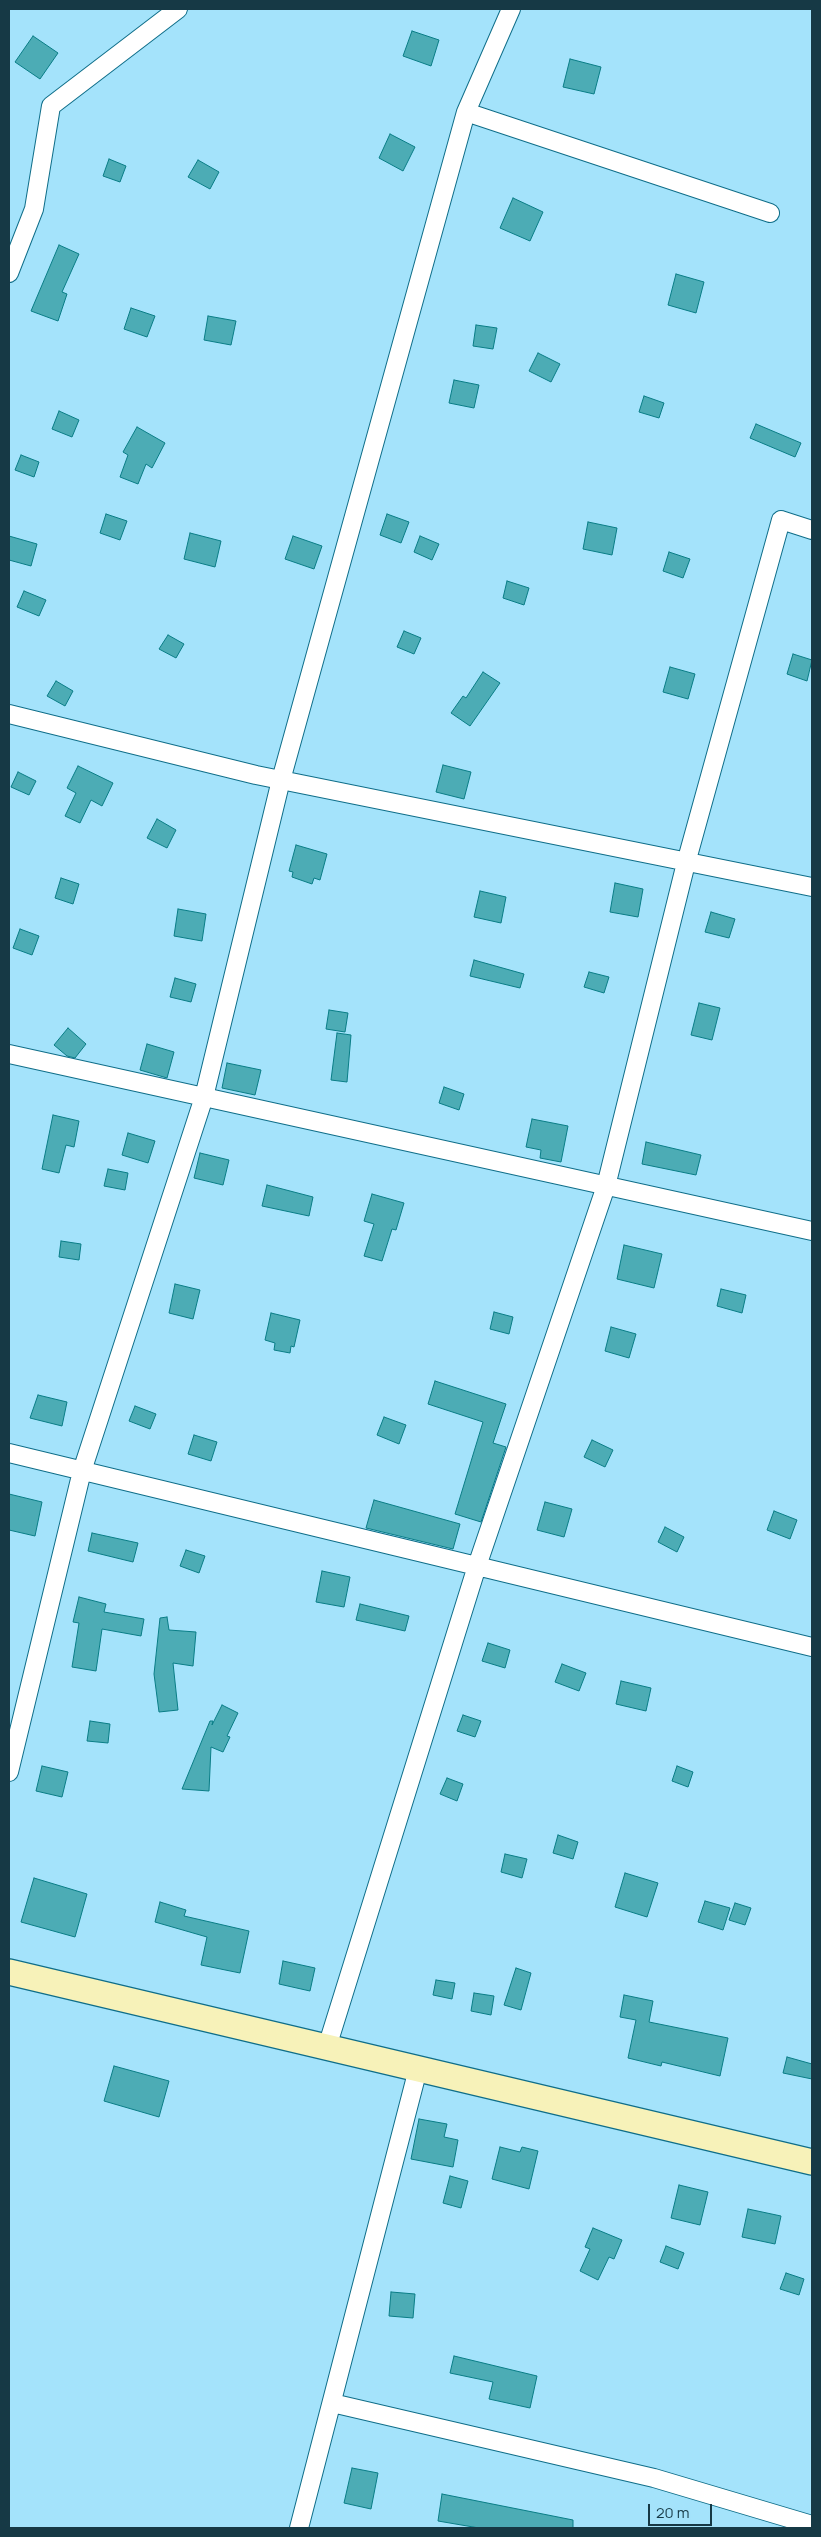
<!DOCTYPE html>
<html>
<head>
<meta charset="utf-8">
<style>
	body { margin:0 }
	#map { position:relative; width:821px; height:2537px; overflow:hidden; background:#a4e3fb; font-family:Manrope,sans-serif }
	canvas { display:block }
	.frame { position:absolute; inset:0; border:10px solid #163945; pointer-events:none }
	.scale { position:absolute; left:648px; top:2504px; width:64px; height:22px; box-sizing:border-box; border:2px solid #163945; border-top:0; padding-left:6px; font-size:15px; line-height:18px; white-space:nowrap; color:#163945; -webkit-text-stroke:4px #a4e3fb; paint-order:stroke }
</style>
</head>
<body>
<div id="map">
<canvas width="821" height="2537"></canvas>
<div class="frame"></div>
<div class="scale">20 m</div>
</div>
<script>
const ctx = document.querySelector('canvas').getContext('2d');
ctx.lineJoin = 'round';
function paint(path, color) {
  ctx.fillStyle = color;
  ctx.fill(path, 'evenodd');
}
function shape(rows) {
  const path = new Path2D();
  for (const r of rows) {
    path.moveTo(r[0], r[1]);
    for (let i = 2; i < r.length; i += 2) path.lineTo(r[i], r[i + 1]);
  }
  return path;
}
function stroke(path, color, width, dash) {
  ctx.strokeStyle = color;
  ctx.lineWidth = width;
  ctx.lineCap = dash ? 'butt' : 'round';
  ctx.setLineDash(dash || []);
  ctx.stroke(path);
}
const building = shape([
	[412,31,439,40,431,66,403,56,412,31],
	[33,36,58,53,40,79,15,62,33,36],
	[570,59,601,67,594,94,563,87,570,59],
	[390,134,415,147,403,171,379,158,390,134],
	[109,159,126,166,120,182,103,176,109,159],
	[198,160,219,172,210,189,188,177,198,160],
	[513,198,543,212,530,241,500,228,513,198],
	[59,245,79,254,62,292,67,294,58,321,31,311,59,245],
	[676,274,704,282,696,313,668,305,676,274],
	[131,308,155,316,147,337,124,329,131,308],
	[208,316,236,321,231,345,204,340,208,316],
	[476,325,497,328,493,349,473,346,476,325],
	[538,353,560,364,551,382,529,371,538,353],
	[454,380,479,385,474,408,449,403,454,380],
	[644,396,664,403,659,418,639,412,644,396],
	[59,411,79,420,72,437,52,429,59,411],
	[756,424,801,443,795,457,750,438,756,424],
	[137,427,165,443,152,468,146,464,138,484,120,477,128,455,123,452,137,427],
	[21,455,39,462,34,477,15,470,21,455],
	[106,514,127,521,120,540,100,533,106,514],
	[387,514,409,522,401,543,380,535,387,514],
	[588,522,617,528,612,555,583,549,588,522],
	[190,533,221,541,215,567,184,559,190,533],
	[9,536,37,544,31,566,9,560,9,536],
	[293,536,322,546,314,569,285,559,293,536],
	[420,536,439,544,432,560,414,552,420,536],
	[669,552,690,559,683,578,663,571,669,552],
	[507,581,529,588,524,605,503,598,507,581],
	[24,591,46,600,39,616,17,607,24,591],
	[404,631,421,638,414,654,397,647,404,631],
	[168,635,184,644,176,658,159,649,168,635],
	[793,654,812,660,807,681,787,674,793,654],
	[670,667,695,674,688,699,663,692,670,667],
	[483,672,500,683,470,726,451,713,463,696,466,698,483,672],
	[56,681,73,691,65,706,47,696,56,681],
	[443,765,471,772,464,799,436,792,443,765],
	[78,766,113,783,102,806,91,800,80,823,65,816,76,793,67,788,78,766],
	[18,772,36,781,29,795,11,787,18,772],
	[157,819,176,830,167,848,147,838,157,819],
	[296,845,327,854,320,880,314,878,312,884,292,877,293,872,289,871,296,845],
	[61,878,79,884,73,904,55,898,61,878],
	[615,883,643,889,638,917,610,912,615,883],
	[480,891,506,897,501,923,474,917,480,891],
	[178,909,206,914,202,941,174,936,178,909],
	[711,912,735,919,729,938,705,932,711,912],
	[20,929,39,936,32,955,13,948,20,929],
	[474,960,524,974,520,988,470,976,474,960],
	[589,972,609,977,604,993,584,987,589,972],
	[175,978,196,984,191,1002,170,997,175,978],
	[699,1003,720,1008,712,1040,691,1035,699,1003],
	[329,1010,348,1013,345,1032,326,1029,329,1010],
	[68,1028,86,1044,75,1058,67,1056,54,1045,68,1028],
	[337,1033,351,1035,347,1082,331,1080,337,1033],
	[147,1044,174,1052,167,1078,140,1070,147,1044],
	[227,1063,261,1070,255,1095,222,1088,227,1063],
	[444,1087,464,1094,459,1110,439,1103,444,1087],
	[53,1115,79,1121,74,1147,66,1145,59,1173,42,1169,53,1115],
	[532,1119,568,1126,561,1162,540,1158,541,1150,526,1147,532,1119],
	[128,1133,155,1141,148,1163,122,1155,128,1133],
	[646,1142,701,1155,696,1175,642,1164,646,1142],
	[200,1153,229,1160,223,1185,194,1178,200,1153],
	[108,1169,128,1173,125,1190,104,1186,108,1169],
	[267,1185,313,1197,309,1216,262,1206,267,1185],
	[372,1194,404,1203,396,1230,392,1229,382,1261,364,1256,374,1224,364,1221,372,1194],
	[61,1241,81,1244,79,1260,59,1257,61,1241],
	[624,1245,662,1254,654,1288,617,1279,624,1245],
	[175,1284,200,1290,193,1319,169,1313,175,1284],
	[721,1289,746,1295,742,1313,717,1306,721,1289],
	[494,1312,513,1317,509,1334,490,1329,494,1312],
	[271,1313,300,1320,294,1347,291,1346,290,1353,274,1350,275,1343,265,1340,271,1313],
	[611,1327,636,1334,629,1358,605,1351,611,1327],
	[435,1381,506,1404,493,1443,506,1447,481,1522,455,1514,483,1422,428,1404,435,1381],
	[38,1395,67,1402,62,1426,30,1418,38,1395],
	[135,1406,156,1414,150,1429,129,1421,135,1406],
	[384,1417,406,1425,399,1444,377,1435,384,1417],
	[194,1435,217,1442,211,1461,188,1454,194,1435],
	[592,1440,613,1450,605,1467,584,1457,592,1440],
	[9,1494,42,1502,35,1536,9,1530,9,1494],
	[374,1500,460,1524,453,1549,366,1528,374,1500],
	[545,1502,572,1509,564,1537,537,1530,545,1502],
	[774,1511,797,1520,790,1539,767,1530,774,1511],
	[665,1527,684,1537,677,1552,658,1542,665,1527],
	[92,1533,138,1543,133,1562,88,1551,92,1533],
	[186,1550,205,1556,199,1573,180,1566,186,1550],
	[322,1571,350,1577,344,1607,316,1602,322,1571],
	[79,1597,106,1604,104,1612,144,1619,141,1636,102,1629,96,1671,72,1667,79,1623,73,1622,79,1597],
	[360,1604,409,1616,405,1631,356,1620,360,1604],
	[167,1617,169,1630,196,1632,193,1666,173,1663,178,1710,159,1712,154,1674,160,1618,167,1617],
	[488,1643,510,1650,505,1668,482,1661,488,1643],
	[562,1664,586,1673,579,1691,555,1682,562,1664],
	[621,1681,651,1688,646,1711,616,1704,621,1681],
	[222,1705,238,1713,227,1736,230,1737,223,1752,211,1747,209,1791,182,1789,210,1721,213,1721,212,1725,222,1705],
	[463,1715,481,1721,475,1737,457,1731,463,1715],
	[90,1721,110,1724,108,1743,87,1741,90,1721],
	[42,1766,68,1772,62,1797,36,1791,42,1766],
	[677,1766,693,1772,688,1787,672,1781,677,1766],
	[447,1778,463,1784,457,1801,440,1794,447,1778],
	[558,1835,578,1842,573,1859,553,1853,558,1835],
	[505,1854,527,1859,522,1878,501,1872,505,1854],
	[625,1873,658,1883,647,1917,615,1907,625,1873],
	[34,1878,87,1894,75,1937,21,1922,34,1878],
	[705,1901,730,1908,723,1930,698,1922,705,1901],
	[160,1902,186,1910,184,1916,249,1931,240,1973,201,1965,207,1937,155,1922,160,1902],
	[735,1903,751,1908,745,1925,729,1920,735,1903],
	[283,1961,315,1968,310,1991,279,1984,283,1961],
	[516,1968,531,1973,521,2010,504,2005,516,1968],
	[436,1980,455,1983,452,1999,433,1995,436,1980],
	[474,1993,494,1996,491,2015,471,2011,474,1993],
	[624,1995,653,2001,649,2022,728,2038,720,2076,662,2062,661,2066,628,2058,636,2020,620,2017,624,1995],
	[787,2057,812,2064,812,2079,783,2073,787,2057],
	[114,2066,169,2081,159,2117,104,2101,114,2066],
	[419,2119,447,2124,444,2137,458,2140,453,2167,411,2159,419,2119],
	[500,2147,520,2152,522,2147,538,2151,529,2189,492,2179,500,2147],
	[450,2176,468,2181,461,2208,443,2203,450,2176],
	[679,2185,708,2192,700,2225,671,2218,679,2185],
	[748,2209,781,2216,775,2244,742,2237,748,2209],
	[593,2228,622,2240,614,2259,609,2257,598,2280,580,2271,590,2249,585,2247,593,2228],
	[666,2246,684,2253,678,2269,660,2262,666,2246],
	[786,2273,804,2279,799,2295,780,2289,786,2273],
	[391,2292,415,2294,413,2318,389,2316,391,2292],
	[454,2356,537,2376,530,2408,489,2399,493,2382,450,2373,454,2356],
	[352,2468,378,2473,371,2509,344,2503,352,2468],
	[442,2494,573,2520,573,2528,479,2528,438,2521,442,2494]
]);
const minor = shape([
	[466,112,770,213],
	[9,273,34,209,51,106,178,9],
	[9,714,256,775,812,887],
	[9,1054,812,1231],
	[9,1453,812,1647],
	[9,1772,82,1471,204,1097,281,780,466,112,511,9],
	[327,2047,477,1566,606,1186,686,863,781,520,812,530],
	[332,2403,654,2478,812,2525],
	[299,2528,418,2069]
]);
const secondary = shape([
	[9,1972,812,2162]
]);
paint(building, '#4cacb5');
stroke(building, '#097d86', 1);
stroke(minor, '#0f6e89', 20);
stroke(secondary, '#0f6e89', 28);
stroke(minor, '#fff', 18);
stroke(secondary, '#f7f2b9', 25);
</script>
</body>
</html>
